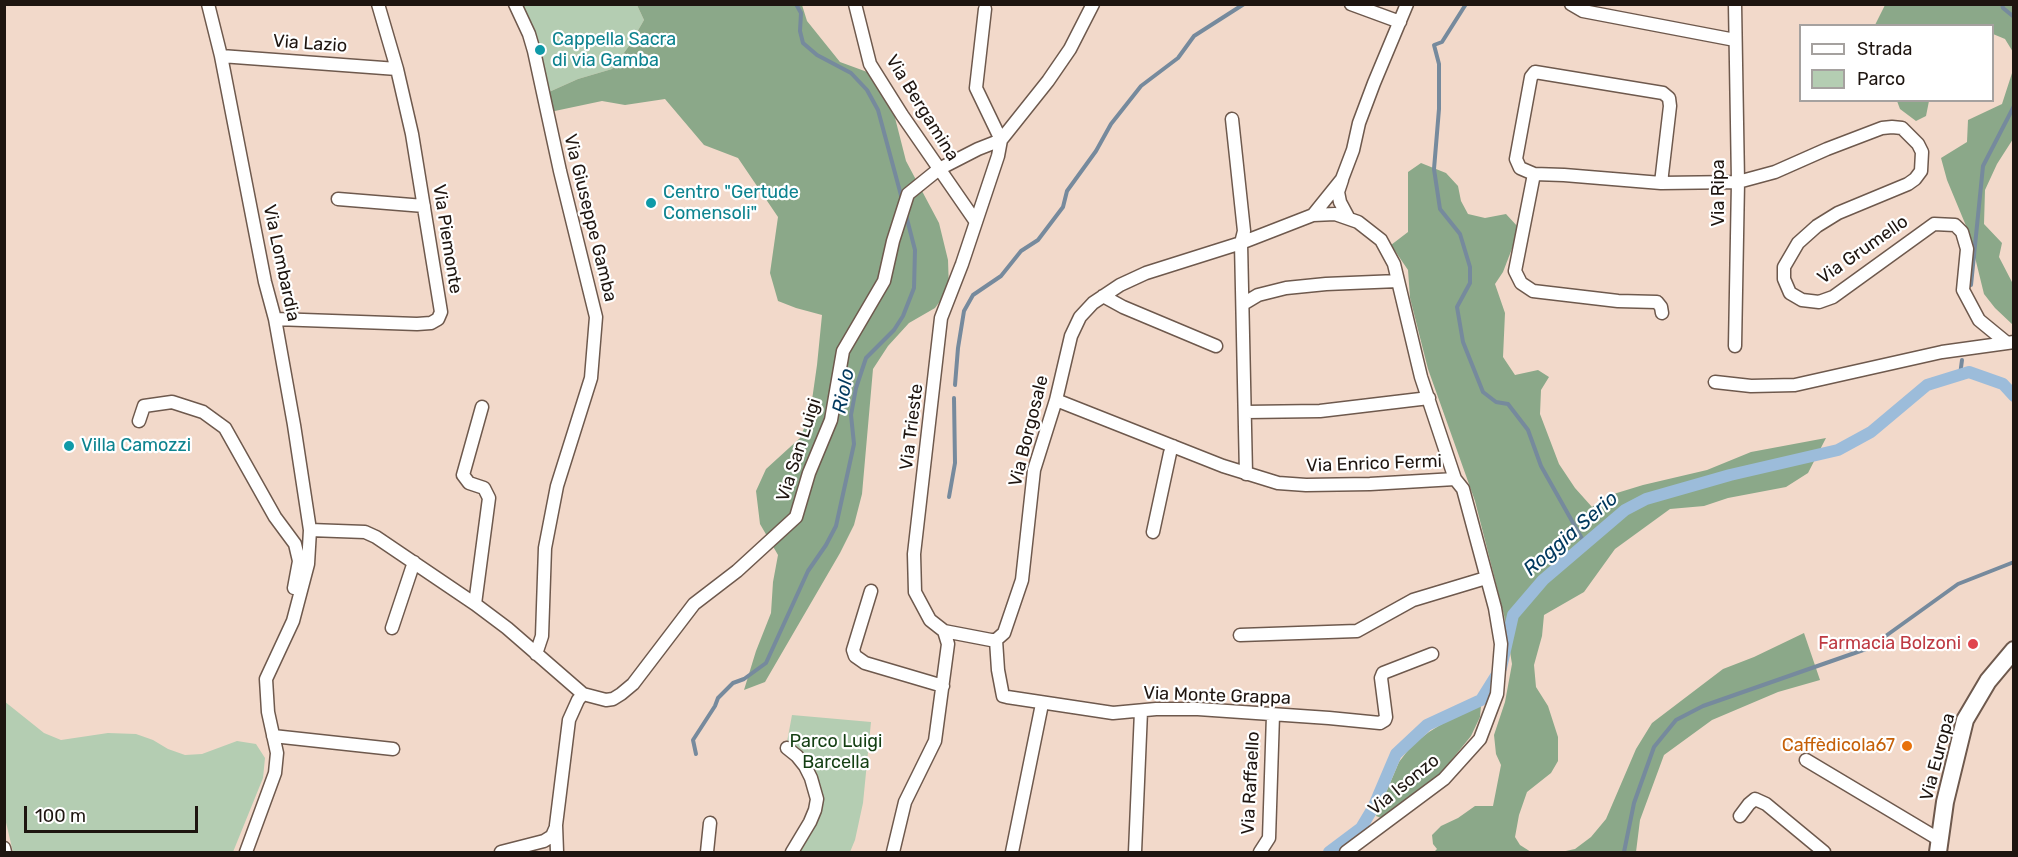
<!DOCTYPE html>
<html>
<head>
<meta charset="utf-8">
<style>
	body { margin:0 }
	#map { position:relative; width:2018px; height:857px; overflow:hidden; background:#f2d9ca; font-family:Rubik,sans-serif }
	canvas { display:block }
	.frame { position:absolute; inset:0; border:6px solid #1e1510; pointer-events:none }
	.legend { position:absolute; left:1799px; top:24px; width:195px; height:78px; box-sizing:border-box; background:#fff; border:2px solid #a5a19f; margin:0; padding:8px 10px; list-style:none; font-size:18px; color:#1e1510 }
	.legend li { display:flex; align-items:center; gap:12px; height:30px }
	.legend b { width:30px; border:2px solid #a5a19f }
	.scale { position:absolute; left:24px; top:806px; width:174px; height:27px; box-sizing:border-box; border:3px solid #1e1510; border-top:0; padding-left:8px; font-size:18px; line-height:21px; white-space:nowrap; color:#1e1510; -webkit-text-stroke:4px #fff; paint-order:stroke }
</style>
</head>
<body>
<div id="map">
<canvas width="2018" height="857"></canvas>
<div class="frame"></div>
<ul class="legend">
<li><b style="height:8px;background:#fff"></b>Strada</li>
<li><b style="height:16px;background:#b4cdb2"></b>Parco</li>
</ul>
<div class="scale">100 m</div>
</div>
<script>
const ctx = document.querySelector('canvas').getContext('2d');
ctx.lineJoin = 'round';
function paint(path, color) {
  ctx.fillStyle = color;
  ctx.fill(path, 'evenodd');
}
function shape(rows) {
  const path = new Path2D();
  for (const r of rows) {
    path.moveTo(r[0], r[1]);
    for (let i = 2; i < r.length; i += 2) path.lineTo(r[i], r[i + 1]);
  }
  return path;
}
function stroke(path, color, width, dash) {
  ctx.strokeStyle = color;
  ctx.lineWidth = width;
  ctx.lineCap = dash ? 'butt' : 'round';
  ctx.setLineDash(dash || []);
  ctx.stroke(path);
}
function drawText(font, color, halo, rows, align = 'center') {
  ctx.font = font + ' Rubik,sans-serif';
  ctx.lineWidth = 4.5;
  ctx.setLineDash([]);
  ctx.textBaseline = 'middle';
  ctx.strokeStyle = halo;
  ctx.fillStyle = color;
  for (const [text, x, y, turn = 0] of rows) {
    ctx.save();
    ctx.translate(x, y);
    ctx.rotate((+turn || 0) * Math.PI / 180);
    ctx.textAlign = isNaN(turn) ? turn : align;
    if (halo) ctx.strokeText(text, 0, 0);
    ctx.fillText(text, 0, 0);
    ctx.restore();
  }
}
const green = shape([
	[521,5,637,5,644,20,629,46,612,69,578,79,549,92,542,72,536,34],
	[4,701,44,733,61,740,108,733,136,734,153,740,168,749,185,755,202,754,237,741,256,744,265,758,263,778,233,852,13,852,4,814],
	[792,715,871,722,863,803,855,840,850,852,796,852,820,802,795,749,787,742]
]);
const forest = shape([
	[637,5,802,5,807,21,840,62,870,73,890,98,906,161,939,223,948,260,949,289,935,308,909,323,888,346,873,369,862,494,854,525,840,553,765,682,744,690,756,651,771,613,773,582,778,555,760,524,756,491,766,469,800,438,810,414,817,365,822,315,796,308,778,301,770,273,778,217,738,158,704,145,665,99,625,105,602,101,550,112,549,92,578,79,612,69,629,46,644,20],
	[1885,5,2013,5,2013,52,2005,39,1993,34,1992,26,1875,25],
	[2013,70,2013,139,1997,164,1985,190,1984,224,2002,243,1999,257,2013,284,2013,325,1995,308,1984,294,1969,233,1947,180,1941,158,1967,142,1968,120,2002,104],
	[1897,101,1929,101,1926,116,1916,121,1900,109],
	[1421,163,1446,173,1458,186,1461,201,1468,214,1485,218,1506,214,1518,227,1513,246,1503,272,1495,284,1505,313,1503,357,1515,375,1538,370,1549,377,1541,390,1540,414,1559,464,1575,488,1592,507,1607,496,1643,485,1707,470,1751,452,1826,438,1808,473,1786,487,1728,498,1704,506,1670,509,1615,549,1584,592,1544,615,1542,636,1534,665,1536,687,1548,706,1558,737,1558,761,1551,773,1527,792,1519,815,1515,837,1520,845,1531,852,1434,852,1437,849,1433,844,1432,835,1441,826,1458,818,1475,806,1493,806,1501,765,1496,754,1494,735,1505,702,1512,664,1504,615,1475,501,1428,369,1410,298,1408,270,1391,245,1408,232,1408,172],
	[1804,633,1820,680,1778,692,1712,720,1664,755,1640,820,1636,852,1561,852,1575,849,1591,837,1606,819,1636,749,1652,723,1723,669,1754,657],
	[1481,706,1480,717,1471,736,1441,773,1381,818,1376,816,1399,762,1412,745,1429,732,1458,714]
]);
const stream = shape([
	[796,4,801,13,800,31,803,43,817,55,851,73,867,90,878,110,902,199],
	[1466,4,1442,42,1434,45,1439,64,1439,109,1434,169,1440,209,1460,234,1470,267,1470,283,1457,307,1463,342,1483,392,1496,402,1508,404,1528,430,1541,466,1585,544],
	[2002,4,2003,8,2014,17],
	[1971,285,1983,166,2014,106],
	[1960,375,1962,360],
	[955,385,958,348,964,311,973,295,1001,276,1021,251,1038,240,1063,207,1067,191,1096,151,1111,124,1141,86,1178,58,1194,36,1244,4],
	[949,497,955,463,954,398],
	[696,754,693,740,715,706,718,698,733,683,744,679,766,663,808,571,826,545,836,526,854,444,851,415,856,388,866,358,894,330,903,316,914,288,915,250,906,215],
	[1624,852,1634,803,1654,747,1676,720,1703,706,1869,648,1958,584,2014,562]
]);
const canal = shape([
	[1329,852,1361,828,1373,808,1396,754,1427,725,1481,700,1501,668,1513,615,1543,580,1625,510,1646,499,1730,475,1838,450,1871,432,1927,385,1969,372,2003,384,2014,396]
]);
const street = shape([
	[208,4,221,56,265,282,275,319,294,425,310,530,308,564,293,621,266,679,268,712,277,753,275,773,246,852],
	[515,4,529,34,534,51,560,171,596,317,591,378,557,486,545,548,542,636,536,654],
	[855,4,870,64,902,115,976,222],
	[1093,4,1070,49,1048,81,1001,140,998,156,962,264,941,318,914,554,915,592,930,620,944,631,991,640,996,640,1004,633,1022,580,1034,470,1056,400,1071,336,1080,317,1093,303,1120,285,1146,273,1241,243,1313,215,1342,179,1353,150,1359,123,1374,83,1407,4],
	[1351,4,1400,22],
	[1571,4,1583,11,1735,40],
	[985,9,976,88,1001,140],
	[221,56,397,69],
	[1232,119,1244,231,1241,243,1246,474],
	[1534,174,1520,168,1516,159,1531,77,1535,72,1663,93,1669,98,1670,106,1661,183],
	[1342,180,1338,192,1340,202,1348,217],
	[338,199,424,206],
	[1313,215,1335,214,1358,222,1381,240,1394,264,1421,377,1455,479,1463,489,1495,608,1501,644,1497,694,1480,739,1444,779,1346,852],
	[1103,296,1123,307,1216,346],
	[1243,304,1258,295,1286,288,1326,284,1398,281],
	[1662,313,1661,307,1657,302,1618,301,1533,291,1521,283,1515,271,1534,174,1564,175,1661,183,1738,182,1775,172,1827,149,1882,128,1892,127,1902,128,1918,144,1922,152,1921,171,1915,179,1908,184,1838,213,1817,226,1798,243,1784,267,1784,279,1790,293,1802,300,1819,302,1833,297,1934,224,1955,225,1962,232,1967,249,1963,290,1979,320,2007,343,2014,342],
	[275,319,417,324,431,323,438,319,441,312,412,134,397,69,378,4],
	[1735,346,1738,182,1735,4],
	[1715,382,1751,386,1795,385,1942,352,2007,343],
	[1056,400,1223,466,1278,483,1306,485,1370,484,1455,479],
	[1246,412,1320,411,1429,398],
	[139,421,144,406,172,402,203,412,225,428,275,517,295,544,299,561,294,588],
	[310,530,365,532,376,537,475,604,507,628,583,694,578,700,569,720,556,825,557,852],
	[1153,532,1170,453,1173,446],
	[871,591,853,650,855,656,865,663,943,686],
	[475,604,489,498,484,488,469,483,463,475,482,407],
	[392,628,414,562],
	[1240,635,1357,631,1413,600,1486,578],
	[996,640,998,670,1002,691,1003,696,1007,697,1113,713,1156,709,1198,709,1329,718,1380,723,1385,720,1386,717,1381,678,1383,673,1432,654],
	[583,694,606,700,613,699,621,694,633,684,694,604,737,571,796,517,809,473,831,420,843,351,884,281,893,241,908,194,939,169,978,149,1001,140],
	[273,736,393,749],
	[787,748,797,756,805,766,811,778,817,799,815,810,810,822,792,852],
	[1806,760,1940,840],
	[1740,816,1749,804,1755,799,1766,804,1824,852],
	[4,848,5,852],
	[501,852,544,841,552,836,556,827],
	[707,852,710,823],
	[893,852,905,802,935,741,948,644,944,631],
	[1012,852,1042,704],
	[1135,852,1141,711],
	[1260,852,1269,838,1273,715]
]);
const secondary = shape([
	[1938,852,1945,802,1965,720,1988,681,2014,650]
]);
const markers = [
	[540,50,6,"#0f9aa8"],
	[651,203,6,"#0f9aa8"],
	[69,446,6,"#0f9aa8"],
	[1973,644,6,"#e0444e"],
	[1907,746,6,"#e8710a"]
];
const cultureNames = [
	["Cappella Sacra",552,40],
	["di via Gamba",552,61],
	["Centro \"Gertude",663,193],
	["Comensoli\"",663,214],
	["Villa Camozzi",81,446]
];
const streetNames = [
	["Via Lazio",310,44,4],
	["Via Bergamina",922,108,58],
	["Via Ripa",1719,193,-90],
	["Via Giuseppe Gamba",590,218,76],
	["Via Piemonte",447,239,81],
	["Via Grumello",1863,250,-35],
	["Via Lombardia",281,263,78],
	["Via Trieste",912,427,-83],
	["Via Borgosale",1029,431,-76],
	["Via San Luigi",799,450,-72],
	["Via Enrico Fermi",1374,464,-2],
	["Via Monte Grappa",1217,696,2],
	["Via Europa",1938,757,-75],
	["Via Raffaello",1251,783,-87],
	["Via Isonzo",1404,785,-39]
];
const healthNames = [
	["Farmacia Bolzoni",1961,644]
];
const parkNames = [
	["Parco Luigi",836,742],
	["Barcella",836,763]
];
const foodNames = [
	["Caffèdicola67",1895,746]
];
const waterNames = [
	["Riolo",844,391,-79],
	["Roggia Serio",1571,534,-41]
];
paint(green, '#b4cdb2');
paint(forest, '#8ba889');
stroke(stream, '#768a9d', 4);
stroke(canal, '#9cbcda', 12);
stroke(street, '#6e594d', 15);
stroke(secondary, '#6e594d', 20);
stroke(street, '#fff', 12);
stroke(secondary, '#fff', 16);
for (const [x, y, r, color] of markers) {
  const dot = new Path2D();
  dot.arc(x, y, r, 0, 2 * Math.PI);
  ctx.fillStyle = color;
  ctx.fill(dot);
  stroke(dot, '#fff', 2);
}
drawText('18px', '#0d838f', '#fff', cultureNames, 'left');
drawText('18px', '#1e1510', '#fff', streetNames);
drawText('18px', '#be3a42', '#fff', healthNames, 'right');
drawText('18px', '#143f13', '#fff', parkNames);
drawText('18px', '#c56008', '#fff', foodNames, 'right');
drawText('italic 20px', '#00385d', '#fff', waterNames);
</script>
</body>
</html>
